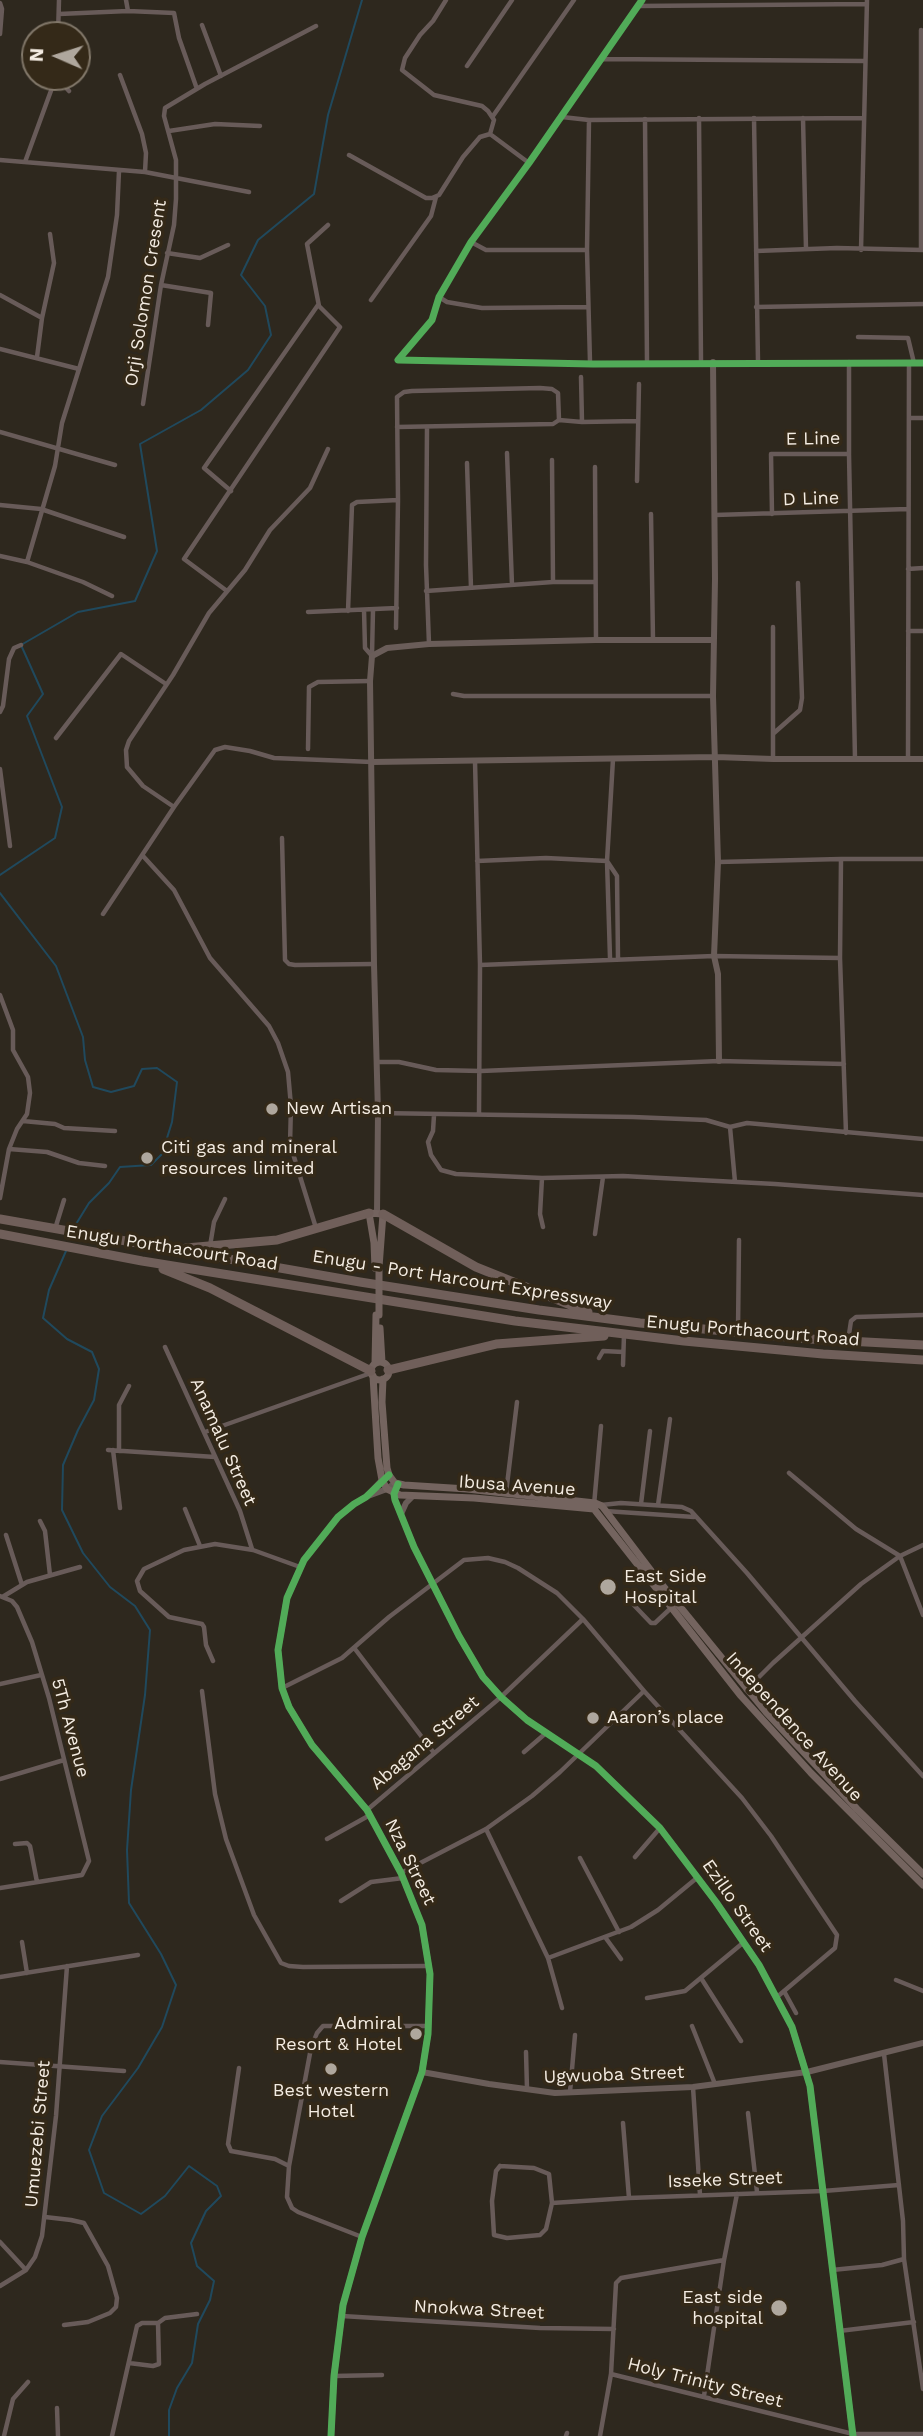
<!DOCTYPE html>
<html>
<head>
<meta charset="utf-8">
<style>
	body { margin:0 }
	#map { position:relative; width:923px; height:2436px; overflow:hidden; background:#2e281e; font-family:"Work Sans",sans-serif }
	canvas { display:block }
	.north { position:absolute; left:21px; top:21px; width:70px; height:70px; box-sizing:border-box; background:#342918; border:2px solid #817769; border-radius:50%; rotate:273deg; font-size:19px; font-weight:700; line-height:28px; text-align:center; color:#f4ece2 }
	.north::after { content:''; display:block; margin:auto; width:24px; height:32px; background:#afa79d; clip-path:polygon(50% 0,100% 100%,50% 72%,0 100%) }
</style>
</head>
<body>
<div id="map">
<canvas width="923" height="2436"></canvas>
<div class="north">N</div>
</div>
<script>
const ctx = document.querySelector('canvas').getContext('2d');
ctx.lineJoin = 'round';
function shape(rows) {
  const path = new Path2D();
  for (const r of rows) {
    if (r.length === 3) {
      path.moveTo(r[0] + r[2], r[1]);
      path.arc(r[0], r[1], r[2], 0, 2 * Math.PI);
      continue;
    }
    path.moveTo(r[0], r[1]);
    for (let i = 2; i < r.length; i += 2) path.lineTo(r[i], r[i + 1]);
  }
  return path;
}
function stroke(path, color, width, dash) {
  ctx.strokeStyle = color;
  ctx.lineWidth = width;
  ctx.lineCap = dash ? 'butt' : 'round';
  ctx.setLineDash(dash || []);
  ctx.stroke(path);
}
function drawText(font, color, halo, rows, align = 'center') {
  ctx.font = font + ' "Work Sans",sans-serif';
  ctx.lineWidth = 7;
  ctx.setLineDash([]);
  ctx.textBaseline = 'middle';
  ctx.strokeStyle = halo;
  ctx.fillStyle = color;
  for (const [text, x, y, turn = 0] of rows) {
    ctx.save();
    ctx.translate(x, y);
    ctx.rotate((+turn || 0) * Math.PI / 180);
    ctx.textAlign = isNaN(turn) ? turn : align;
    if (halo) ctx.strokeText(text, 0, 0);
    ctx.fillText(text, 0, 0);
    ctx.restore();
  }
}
const stream = shape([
	[0,875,55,838,62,807,27,716,43,694,21,645,78,612,135,601,157,551,140,444,201,410,248,370,271,335,265,306,241,275,258,240,314,194,328,115,362,0],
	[0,893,56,966,83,1037,85,1060,93,1087,111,1092,134,1086,142,1069,157,1068,177,1082,172,1122,162,1154,151,1165,120,1167,109,1183,89,1203,73,1229],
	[66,1251,49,1290,43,1318,67,1339,92,1352,99,1369,94,1400,78,1430,63,1465,62,1510,83,1553,110,1587,135,1606,150,1630,145,1695,131,1790,127,1850,129,1903,161,1954,176,1985,162,2027,138,2068,102,2116,89,2150,104,2193,141,2214,165,2196,189,2166,217,2186,221,2196,206,2211,191,2243,197,2266,214,2281,210,2300,198,2324,192,2363,177,2388,169,2410,169,2436]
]);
const street = shape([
	[126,0,128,11],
	[446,0,433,21,420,35,405,58,402,70,434,95,482,106,488,111,494,120,490,134,529,163],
	[642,0,529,163,471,242,439,297,432,320,398,360,593,364,923,363],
	[0,3,2,9,0,34],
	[638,6,867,4],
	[59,14,128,11,174,13,179,38,197,89],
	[202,25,221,76],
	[921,30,921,250],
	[58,35,59,0],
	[602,59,865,61],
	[467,66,512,0],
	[120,75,142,134,146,153,145,172],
	[493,116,574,0],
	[562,117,589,120,863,118],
	[699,118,701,362],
	[754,118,758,362],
	[803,118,806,249],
	[645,119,647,362],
	[589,120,587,250,590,362],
	[169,131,215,124,260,126],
	[349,155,426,198,432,198,439,195,463,157,480,137,490,134],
	[0,160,145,172,249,192],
	[25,162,56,77,69,91],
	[471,242,486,250,587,250],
	[861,250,867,0],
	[756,251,837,248,923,250],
	[167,253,200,258,228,245],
	[161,285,211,293,208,325],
	[0,295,42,318,54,263,50,234],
	[439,297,447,302,482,308,588,307],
	[371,300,431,216,436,197],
	[756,307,923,304],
	[858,337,908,338,914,363],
	[0,349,79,369],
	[37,357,42,318],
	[581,377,582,422],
	[143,404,161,285,174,225,176,199,176,160,164,116,165,108,205,84,316,26],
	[909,418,923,418],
	[559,420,582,422,638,421],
	[427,428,426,565,429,644],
	[0,432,115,465],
	[507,453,512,585],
	[849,454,855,759],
	[552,460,553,582],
	[467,463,471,588],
	[595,467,596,640],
	[637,481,639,384],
	[231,491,204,468,318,305],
	[0,505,41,509,124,537],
	[651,514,653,640],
	[772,514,771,454,849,454,849,362],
	[715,515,908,509],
	[0,556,27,562,83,582,112,596],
	[27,562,55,466,62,423,108,277,117,215,119,171],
	[908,569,923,568],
	[227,591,184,559,340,327,319,306,307,244,328,225],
	[426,591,553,582,595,582],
	[364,610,365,648,372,656],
	[348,611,352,505,357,502,398,500],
	[308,612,397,608],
	[773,627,773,759],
	[396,628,398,500,397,397,404,392,412,391,540,388,552,389,558,393,559,420,553,424,397,427],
	[908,631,923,631],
	[372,655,373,610],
	[453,694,464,696,713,696],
	[0,712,3,706,9,659,14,648,21,645],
	[774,733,800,710,802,698,798,583],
	[56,738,121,654,166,684],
	[308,749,309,687,318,682,370,681],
	[908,759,909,363],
	[475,761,480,965,479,1113],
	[0,769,10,846],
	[174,807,143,786,127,767,126,750,129,741,173,675,209,613,245,570,270,530,310,488,328,449],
	[282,838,285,960,289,964,295,965,374,964],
	[143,856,174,890,210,958,269,1026,278,1043,288,1072,291,1106,290,1144,316,1228],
	[841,859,923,859],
	[477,861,546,858,607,861,617,876,618,958],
	[718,862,841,859,840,958,846,1133],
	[103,914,174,807,215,750,225,747,250,751,274,758,372,762],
	[610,958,607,861,613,759],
	[480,965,714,956,840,958],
	[0,995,13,1030,13,1050,28,1077,30,1093,27,1114,17,1129,9,1149,0,1198],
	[378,1062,399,1062,436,1070,481,1071,719,1061,844,1064],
	[378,1113,633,1117,706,1120,730,1127,747,1123,923,1139],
	[434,1115,433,1131,428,1142,431,1155,441,1170,456,1174,542,1178,623,1176,775,1184,923,1195],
	[23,1121,55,1124,64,1128,115,1131],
	[730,1127,735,1182],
	[9,1149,47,1152,79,1163,105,1166],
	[542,1178,540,1214,543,1227],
	[55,1229,64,1200],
	[595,1234,603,1177],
	[210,1246,214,1222,225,1199],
	[738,1331,739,1240],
	[848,1341,851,1321,856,1317,923,1315],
	[165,1347,240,1511,252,1549],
	[599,1358,603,1351,623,1352],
	[623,1365,624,1335],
	[205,1432,371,1373],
	[108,1450,215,1457],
	[113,1450,120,1508],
	[119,1451,119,1405,129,1386],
	[789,1473,856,1529,900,1556,923,1615],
	[506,1493,517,1402],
	[641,1504,650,1431],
	[594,1505,601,1426],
	[601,1505,621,1503,682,1507,691,1511,747,1573,855,1701,923,1776],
	[658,1505,670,1419],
	[185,1509,200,1546],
	[605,1511,694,1517],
	[40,1521,45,1531,50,1575],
	[6,1535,22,1585],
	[0,1596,12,1601,17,1607,32,1642,49,1698,89,1861,82,1875,0,1888],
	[4,1596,27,1582,80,1567],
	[628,1599,651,1623,655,1623,671,1608],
	[355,1649,434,1753],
	[213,1661,206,1645,204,1627,202,1624,169,1617,140,1591,137,1581,144,1569,184,1550,215,1544,253,1550,300,1567],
	[0,1684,41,1675],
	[282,1688,342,1658,389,1617,464,1560,488,1558,505,1562,518,1568,557,1593,583,1619,644,1691],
	[746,1690,773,1663,861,1584,900,1556,923,1545],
	[202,1691,215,1794,226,1839,254,1915,281,1963,289,1966,303,1967,428,1966],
	[524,1752,546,1733],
	[0,1779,64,1760],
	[367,1810,501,1697,583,1619],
	[486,1829,548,1958,562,2008],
	[327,1839,370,1815],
	[15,1844,27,1843,30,1846,37,1882],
	[635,1857,660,1828],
	[580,1858,619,1932],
	[401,1873,486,1829,532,1796,560,1772,644,1691,742,1798,771,1836,837,1935,835,1948,777,1997],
	[341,1901,371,1882,403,1878],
	[605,1937,621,1959],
	[22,1942,27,1973],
	[548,1958,631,1927,658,1910,698,1877],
	[0,1977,138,1955],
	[701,1978,741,2041],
	[896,1980,923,1991],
	[784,1991,796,2013],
	[647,1998,685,1991,744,1942],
	[692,2026,715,2084],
	[526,2052,527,2089],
	[0,2062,124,2071],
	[239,2068,228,2144,231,2151,275,2159,289,2166],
	[693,2087,700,2195],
	[570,2092,575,2035],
	[748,2113,757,2192],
	[623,2123,629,2198],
	[500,2166,534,2168,549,2174,552,2203,546,2229,540,2235,507,2238,494,2235,492,2201,496,2171,500,2166],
	[552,2203,629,2198,823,2191,899,2185],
	[45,2217,71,2220,84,2223,108,2266,117,2298,116,2307,110,2313,88,2322,64,2325],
	[362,2237,298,2212,292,2208,287,2197,289,2166,311,2048,317,2033,323,2026,428,2026],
	[0,2242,26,2270],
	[904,2259,923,2389],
	[832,2270,882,2265,904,2259,903,2221,884,2054],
	[0,2286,26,2270,35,2257,42,2236,56,2116,67,1966],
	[342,2316,540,2328,614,2329],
	[839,2331,914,2322],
	[129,2363,153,2366,159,2364,158,2323],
	[611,2374,853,2434,923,2434],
	[334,2376,382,2375],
	[704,2396,724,2260,737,2194],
	[57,2408,58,2436],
	[4,2436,13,2399,28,2382],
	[112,2436,137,2326,142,2323,158,2323,165,2318,197,2314],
	[566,2436,567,2433],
	[600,2436,611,2374,616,2283,621,2278,724,2260]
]);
const secondary = shape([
	[713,362,715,579,713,696,718,862,714,956,718,974,719,1061],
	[372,762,716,757,773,759,923,759],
	[377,1213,378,1113,374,964,370,681,372,656,387,648,429,644,596,640,714,640],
	[398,1484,394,1494,395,1500,414,1547,459,1636,483,1677,501,1697,527,1720,596,1766,660,1828,716,1902,759,1965,792,2027,810,2086,853,2436],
	[368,1496,387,1489,395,1483],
	[401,1514,406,1503,413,1496],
	[422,2072,489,2084,555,2093,693,2087,807,2072,923,2043],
	[331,2436,334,2376,343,2305,362,2237,422,2072,428,2034,430,1974,422,1925,401,1873,367,1810,312,1745,289,1707,282,1688,278,1650,287,1598,304,1560,338,1517,354,1504,366,1497,383,1479]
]);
const primary = shape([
	[375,1268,374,1243,369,1213,383,1214,379,1267],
	[380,1328,382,1362],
	[380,1371,9],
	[375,1363,376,1315],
	[373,1376,378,1458,382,1480,387,1489,400,1495,474,1498,594,1509,741,1696,811,1773,923,1885],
	[383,1379,382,1402,387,1468,389,1475,395,1483,404,1485,467,1489,595,1503,602,1506,659,1581,766,1712,857,1809,923,1874]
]);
const highway = shape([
	[383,1214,476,1267,588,1312],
	[0,1219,360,1282,539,1310,640,1323,809,1339,923,1345],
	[0,1234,142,1261,515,1321,684,1341,823,1354,923,1360],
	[186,1248,277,1240,369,1213],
	[163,1269,210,1288,371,1371],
	[388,1370,496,1344,604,1336]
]);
const primaryBridge = shape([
	[379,1267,379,1315]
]);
const cycleway = shape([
	[642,0,529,163,471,242,439,297,432,320,398,360,593,364,923,363],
	[398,1484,394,1494,395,1500,414,1547,459,1636,483,1677,501,1697,527,1720,596,1766,660,1828,716,1902,759,1965,792,2027,810,2086,853,2436],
	[331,2436,334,2376,343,2305,362,2237,422,2072,428,2034,430,1974,422,1925,401,1873,367,1810,312,1745,289,1707,282,1688,278,1650,287,1598,304,1560,338,1517,354,1504,366,1497,389,1475]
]);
const markers = [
	[272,1109,7,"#afa79d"],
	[147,1158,7,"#afa79d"],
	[608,1587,9,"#afa79d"],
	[593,1718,7,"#afa79d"],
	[416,2034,7,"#afa79d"],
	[331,2069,7,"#afa79d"],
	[779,2308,9,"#afa79d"]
];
const streetNames = [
	["Orji Solomon Cresent",146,293,-81],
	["E Line",813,439,-1],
	["D Line",811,499,-2],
	["Enugu Porthacourt Road",172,1248,9],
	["Enugu - Port Harcourt Expressway",462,1280,9],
	["Enugu Porthacourt Road",753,1331,5],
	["Anamalu Street",223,1442,66],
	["Ibusa Avenue",517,1486,4],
	["Independence Avenue",794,1727,48],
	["5Th Avenue",70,1728,75],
	["Abagana Street",425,1743,-40],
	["Nza Street",410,1862,64],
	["Ezillo Street",737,1906,55],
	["Ugwuoba Street",614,2075,-2],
	["Umuezebi Street",38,2134,-85],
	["Isseke Street",725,2180,-2],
	["Nnokwa Street",479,2310,3],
	["Holy Trinity Street",705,2383,14]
];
const poiNames = [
	["New Artisan",286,1109],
	["Citi gas and mineral",161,1148],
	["resources limited",161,1169],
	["East Side",624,1577],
	["Hospital",624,1598],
	["Aaron’s place",607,1718],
	["Admiral",402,2024,"right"],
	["Resort & Hotel",402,2045,"right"],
	["Best western",331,2091,"center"],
	["Hotel",331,2112,"center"],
	["East side",763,2298,"right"],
	["hospital",763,2319,"right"]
];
stroke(stream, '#20495d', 2);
stroke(street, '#685b59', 4.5);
stroke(secondary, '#6a5d59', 6);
stroke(primary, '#74645f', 7);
stroke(highway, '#705f5a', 9);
stroke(primaryBridge, '#74645f', 7);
stroke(cycleway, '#51ab58', 7);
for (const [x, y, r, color] of markers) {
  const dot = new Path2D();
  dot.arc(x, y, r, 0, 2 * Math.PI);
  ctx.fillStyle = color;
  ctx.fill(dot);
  stroke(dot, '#342918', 2.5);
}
drawText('18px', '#f4ece2', '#342918', streetNames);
drawText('18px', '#f4ece2', '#342918', poiNames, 'left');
</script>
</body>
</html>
